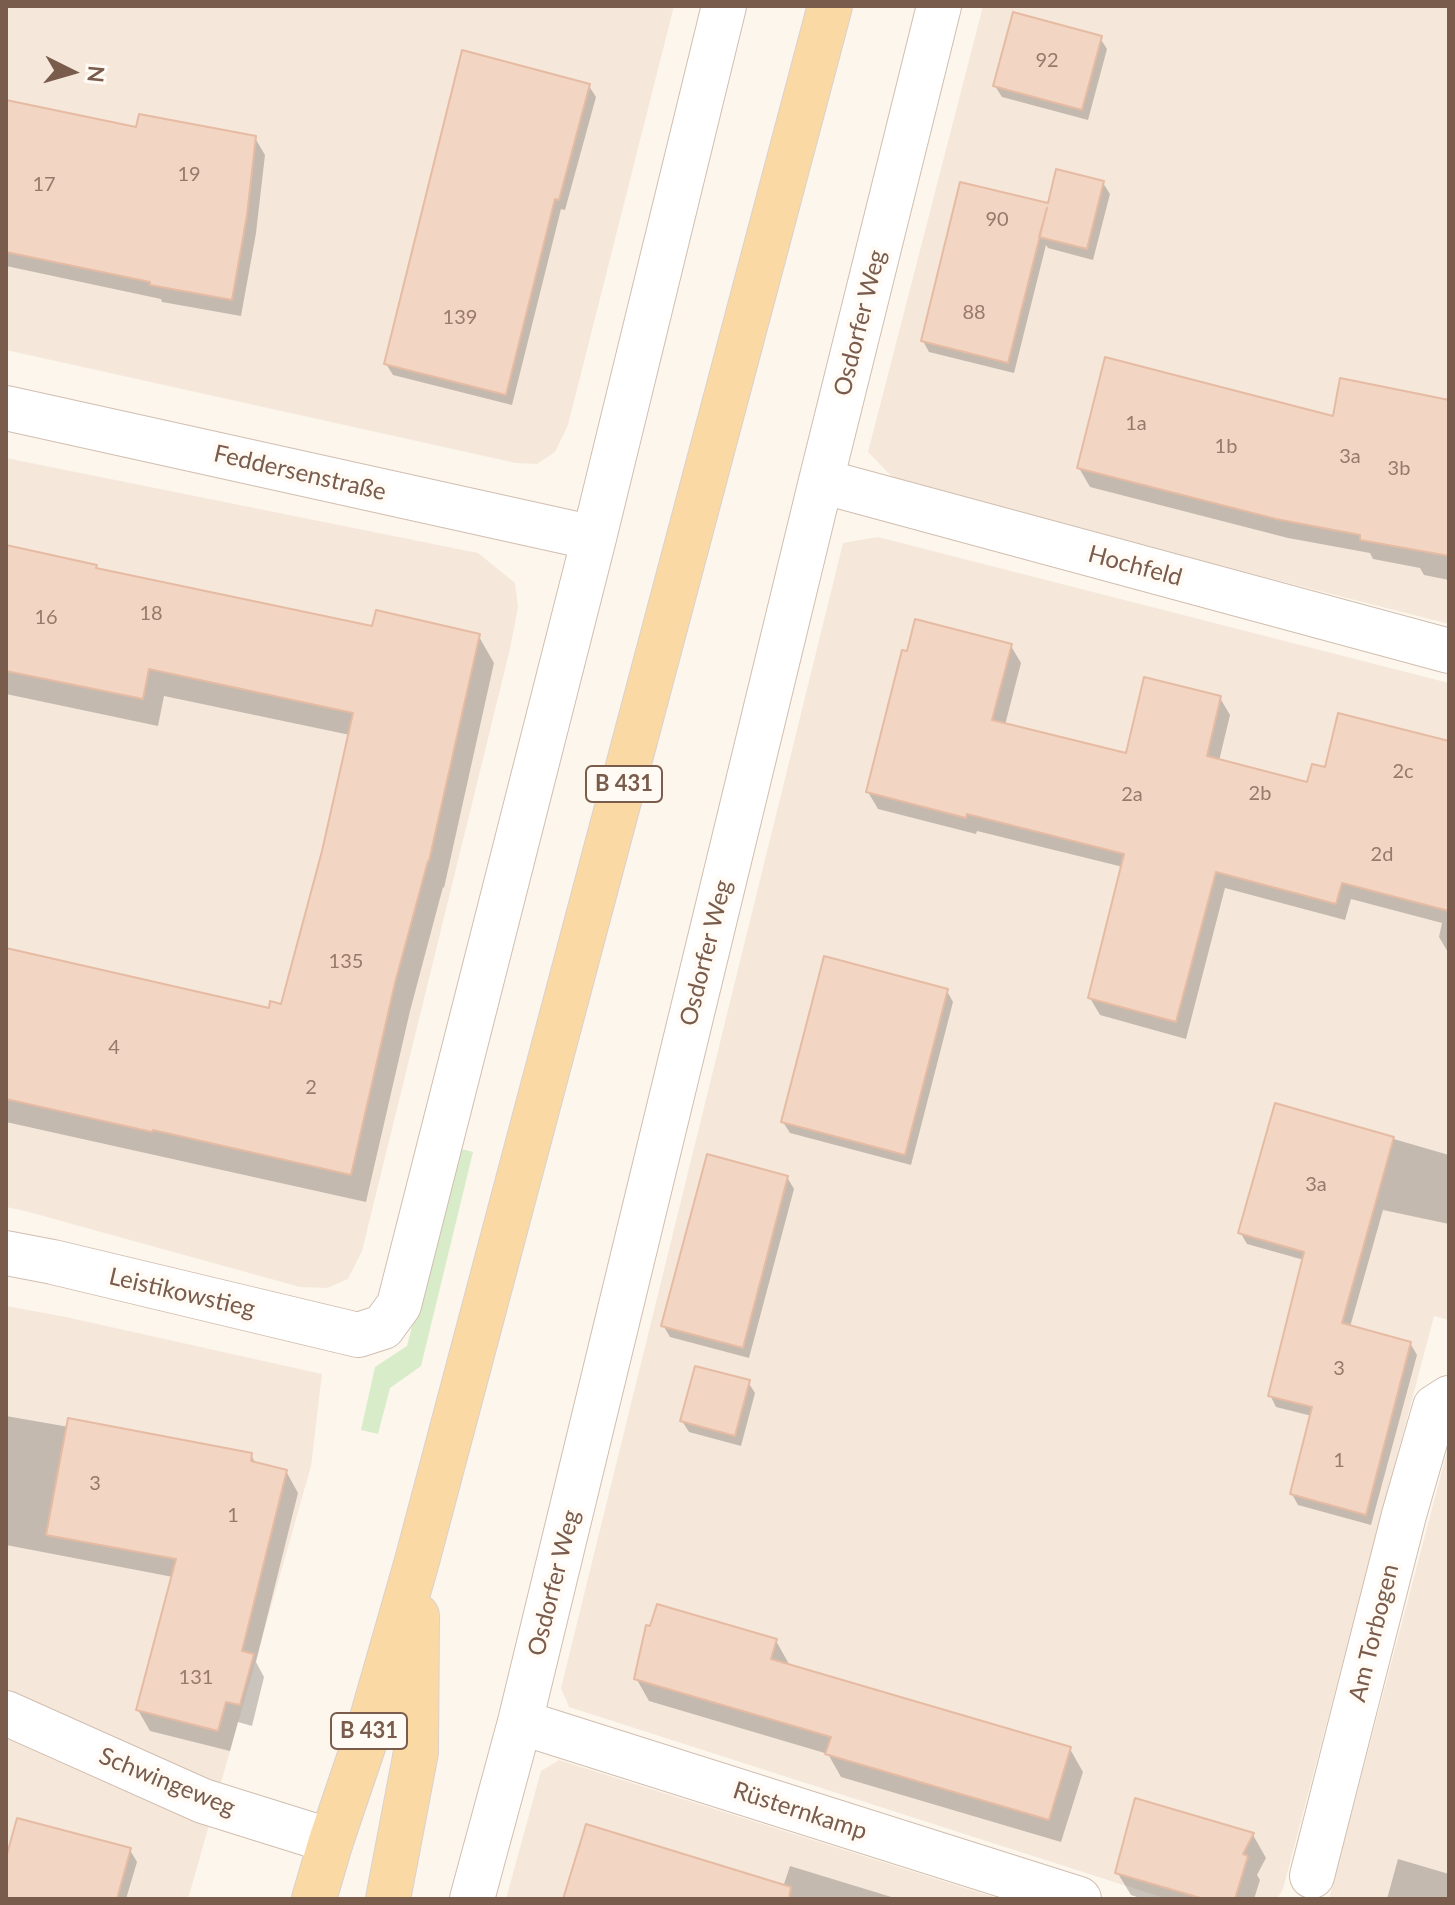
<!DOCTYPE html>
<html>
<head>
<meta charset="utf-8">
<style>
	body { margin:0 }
	#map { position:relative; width:1455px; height:1905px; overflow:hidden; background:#fdf6ec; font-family:Lato,sans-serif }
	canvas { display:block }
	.frame { position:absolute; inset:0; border:8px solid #7a5c4d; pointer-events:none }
	.north { position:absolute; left:32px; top:32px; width:80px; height:80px; -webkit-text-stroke:6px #fffaf3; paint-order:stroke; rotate:95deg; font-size:22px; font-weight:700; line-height:32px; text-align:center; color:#7a5c4d }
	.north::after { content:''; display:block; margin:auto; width:28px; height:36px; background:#7a5c4d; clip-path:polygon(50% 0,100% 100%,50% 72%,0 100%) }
</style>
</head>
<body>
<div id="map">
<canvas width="1455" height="1905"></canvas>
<div class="frame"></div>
<div class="north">N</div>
</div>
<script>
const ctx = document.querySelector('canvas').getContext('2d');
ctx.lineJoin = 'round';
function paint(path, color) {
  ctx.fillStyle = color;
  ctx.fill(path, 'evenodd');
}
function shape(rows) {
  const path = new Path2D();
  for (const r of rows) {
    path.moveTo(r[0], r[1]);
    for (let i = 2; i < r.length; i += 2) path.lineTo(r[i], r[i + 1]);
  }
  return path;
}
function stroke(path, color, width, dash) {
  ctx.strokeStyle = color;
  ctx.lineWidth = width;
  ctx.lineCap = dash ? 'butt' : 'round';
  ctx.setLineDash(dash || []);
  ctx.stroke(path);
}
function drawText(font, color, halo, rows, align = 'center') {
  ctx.font = font + ' Lato,sans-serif';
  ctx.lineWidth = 8;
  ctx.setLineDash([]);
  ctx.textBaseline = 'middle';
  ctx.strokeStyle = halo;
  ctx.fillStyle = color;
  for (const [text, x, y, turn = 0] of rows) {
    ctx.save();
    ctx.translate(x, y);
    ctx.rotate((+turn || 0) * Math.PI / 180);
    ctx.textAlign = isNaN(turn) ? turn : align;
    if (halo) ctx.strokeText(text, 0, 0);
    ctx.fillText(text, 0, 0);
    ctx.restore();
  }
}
const residential = shape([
	[6,6,674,6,568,425,555,452,537,464,516,463,6,350],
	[983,6,1449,6,1449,624,899,484,868,452],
	[6,458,478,553,515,583,518,607,510,649,362,1251,348,1279,327,1288,300,1287,25,1211,6,1207],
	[878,537,1449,683,1449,1320,1434,1316,1283,1889,1277,1899,1167,1899,569,1707,561,1688,843,543],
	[6,1306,66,1317,322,1374,311,1466,188,1899,6,1899],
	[1449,1444,1449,1899,1329,1899],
	[559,1760,1000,1899,506,1899,541,1771]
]);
const green = shape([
	[457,1148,473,1152,421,1366,390,1388,378,1434,361,1430,375,1367,407,1346]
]);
const shadow = shape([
	[1100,38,1107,49,1088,120,1002,97,995,86],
	[589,86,596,97,565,210,561,209,512,405,393,375,386,364],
	[6,102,138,130,255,138,265,155,256,233,241,316,162,302,161,299,6,266],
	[1103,183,1110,194,1093,260,1048,248,1046,245,1014,373,929,352,923,341,1049,206],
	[1449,408,1449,580,1424,575,1420,568,1373,559,1370,553,1288,538,1090,487,1079,468,1334,418],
	[6,547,96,567,98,570,374,628,478,635,494,663,444,888,443,887,410,1011,366,1202,6,1122,6,951,270,1011,282,1006,324,851,350,735,164,696,158,726,6,694],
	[1011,646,1021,663,1005,725,1127,755,1220,698,1230,715,1219,761,1308,784,1326,770,1449,757,1449,954,1439,937,1442,923,1351,899,1345,920,1225,888,1186,1039,1100,1015,1090,998,1123,867,977,831,976,834,878,809,868,792],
	[947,991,953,1002,911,1165,790,1133,783,1122],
	[1276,1105,1449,1155,1449,1224,1383,1210,1350,1327,1410,1343,1417,1355,1371,1525,1298,1505,1292,1494,1312,1416,1276,1407,1270,1395,1304,1260,1247,1244,1240,1232],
	[787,1177,794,1189,749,1358,670,1337,663,1325],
	[748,1382,755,1393,741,1446,689,1432,682,1421],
	[6,1416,69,1427,251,1455,256,1464,286,1471,298,1493,256,1662,264,1677,252,1726,238,1722,230,1751,150,1731,138,1710,173,1577,6,1545],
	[776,1641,789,1664,789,1666,1070,1749,1083,1772,1061,1842,841,1777,828,1754,649,1701,636,1678],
	[1136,1801,1253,1835,1266,1858,1257,1875,1260,1880,1254,1899,1143,1899,1131,1895,1117,1872],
	[130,1850,137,1862,126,1899,6,1899,6,1866],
	[1398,1859,1449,1874,1449,1899,1387,1899],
	[790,1866,898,1899,565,1899,783,1887]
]);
const building = shape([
	[1013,12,1102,36,1082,110,993,86,1013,12],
	[462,50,590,84,559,200,555,199,506,395,384,364,462,50],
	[6,100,136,127,139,114,256,136,247,215,232,300,150,285,150,282,6,252,6,100],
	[1056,169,1104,181,1087,249,1039,237,1047,208,1008,363,921,341,960,182,1048,203,1056,169],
	[1105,357,1333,416,1340,378,1449,400,1449,556,1360,540,1360,535,1276,519,1077,468,1105,357],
	[6,545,97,565,96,568,372,626,376,610,480,634,429,861,428,861,395,983,351,1175,153,1130,152,1132,6,1099,6,948,269,1008,270,1001,281,1004,322,851,353,713,149,669,143,699,6,671,6,545],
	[915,619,1012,644,992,720,1126,753,1144,677,1221,696,1207,756,1307,782,1312,764,1325,767,1338,713,1449,741,1449,911,1342,883,1336,904,1216,872,1176,1022,1088,998,1124,854,967,814,966,818,866,792,902,650,907,651,915,619],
	[824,956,948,989,905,1155,781,1122,824,956],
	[1275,1103,1394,1137,1342,1323,1411,1342,1366,1515,1290,1494,1312,1407,1268,1396,1304,1252,1238,1233,1275,1103],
	[707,1154,788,1176,743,1348,661,1326,707,1154],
	[695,1366,750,1380,735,1436,680,1421,695,1366],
	[68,1418,252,1453,251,1461,287,1470,242,1651,254,1654,240,1705,226,1702,218,1731,136,1710,176,1559,46,1535,68,1418],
	[657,1604,777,1639,771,1659,1071,1747,1049,1820,825,1754,831,1737,634,1679,646,1625,650,1626,657,1604],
	[1135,1798,1254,1833,1243,1854,1248,1856,1235,1899,1204,1899,1115,1873,1135,1798],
	[17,1818,131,1848,117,1899,6,1899,6,1858,17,1818],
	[586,1824,791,1887,789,1899,563,1899,586,1824]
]);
const minor = shape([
	[6,408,594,538],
	[821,481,1449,651],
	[6,1253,53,1262,358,1335,383,1327,399,1305,594,538,724,6],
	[6,1713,203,1801,331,1841],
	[520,1722,1079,1899],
	[1312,1876,1404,1515,1435,1407,1449,1398],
	[472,1899,520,1722,821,481,939,6]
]);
const primary = shape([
	[314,1899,331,1841,368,1732,417,1561,830,6],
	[388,1899,416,1752,417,1616]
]);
const numberNames = [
	["92",1047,61],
	["19",189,175],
	["17",44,185],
	["90",997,220],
	["88",974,313],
	["139",460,318],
	["1a",1136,424],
	["1b",1226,447],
	["3a",1350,457],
	["3b",1399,469],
	["18",151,614],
	["16",46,618],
	["2c",1403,772],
	["2b",1260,794],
	["2a",1132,795],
	["2d",1382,855],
	["135",346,962],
	["4",114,1048],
	["2",311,1088],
	["3a",1316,1185],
	["3",1339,1369],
	["1",1339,1461],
	["3",95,1484],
	["1",233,1516],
	["131",196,1678]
];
const shields = [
	[624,784,76],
	[369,1731,76]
];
const shieldNames = [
	["B 431",624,784],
	["B 431",369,1731]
];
const streetNames = [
	["Osdorfer Weg",860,323,-76],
	["Feddersenstraße",300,473,13],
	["Hochfeld",1135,566,15],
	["Osdorfer Weg",706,953,-76],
	["Leistikowstieg",182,1293,13],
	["Osdorfer Weg",554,1583,-76],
	["Am Torbogen",1374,1633,-76],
	["Schwingeweg",167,1782,22],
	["Rüsternkamp",800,1811,18]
];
paint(residential, '#f5e8da');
paint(green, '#d8ecc9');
paint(shadow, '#0003');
paint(building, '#f3d5c3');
stroke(building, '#e6bba3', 2);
stroke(minor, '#d1beb0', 46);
stroke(primary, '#dad1cd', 46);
stroke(minor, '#fff', 44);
stroke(primary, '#fbd9a5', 44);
drawText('20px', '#987a6a', null, numberNames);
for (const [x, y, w] of shields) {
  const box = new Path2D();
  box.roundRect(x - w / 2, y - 18, w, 36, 6);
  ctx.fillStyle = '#fffaf3';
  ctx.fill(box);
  stroke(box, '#7a5c4d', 2);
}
drawText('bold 22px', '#7a5c4d', null, shieldNames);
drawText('24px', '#7a5c4d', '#fffaf3', streetNames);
</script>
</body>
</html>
